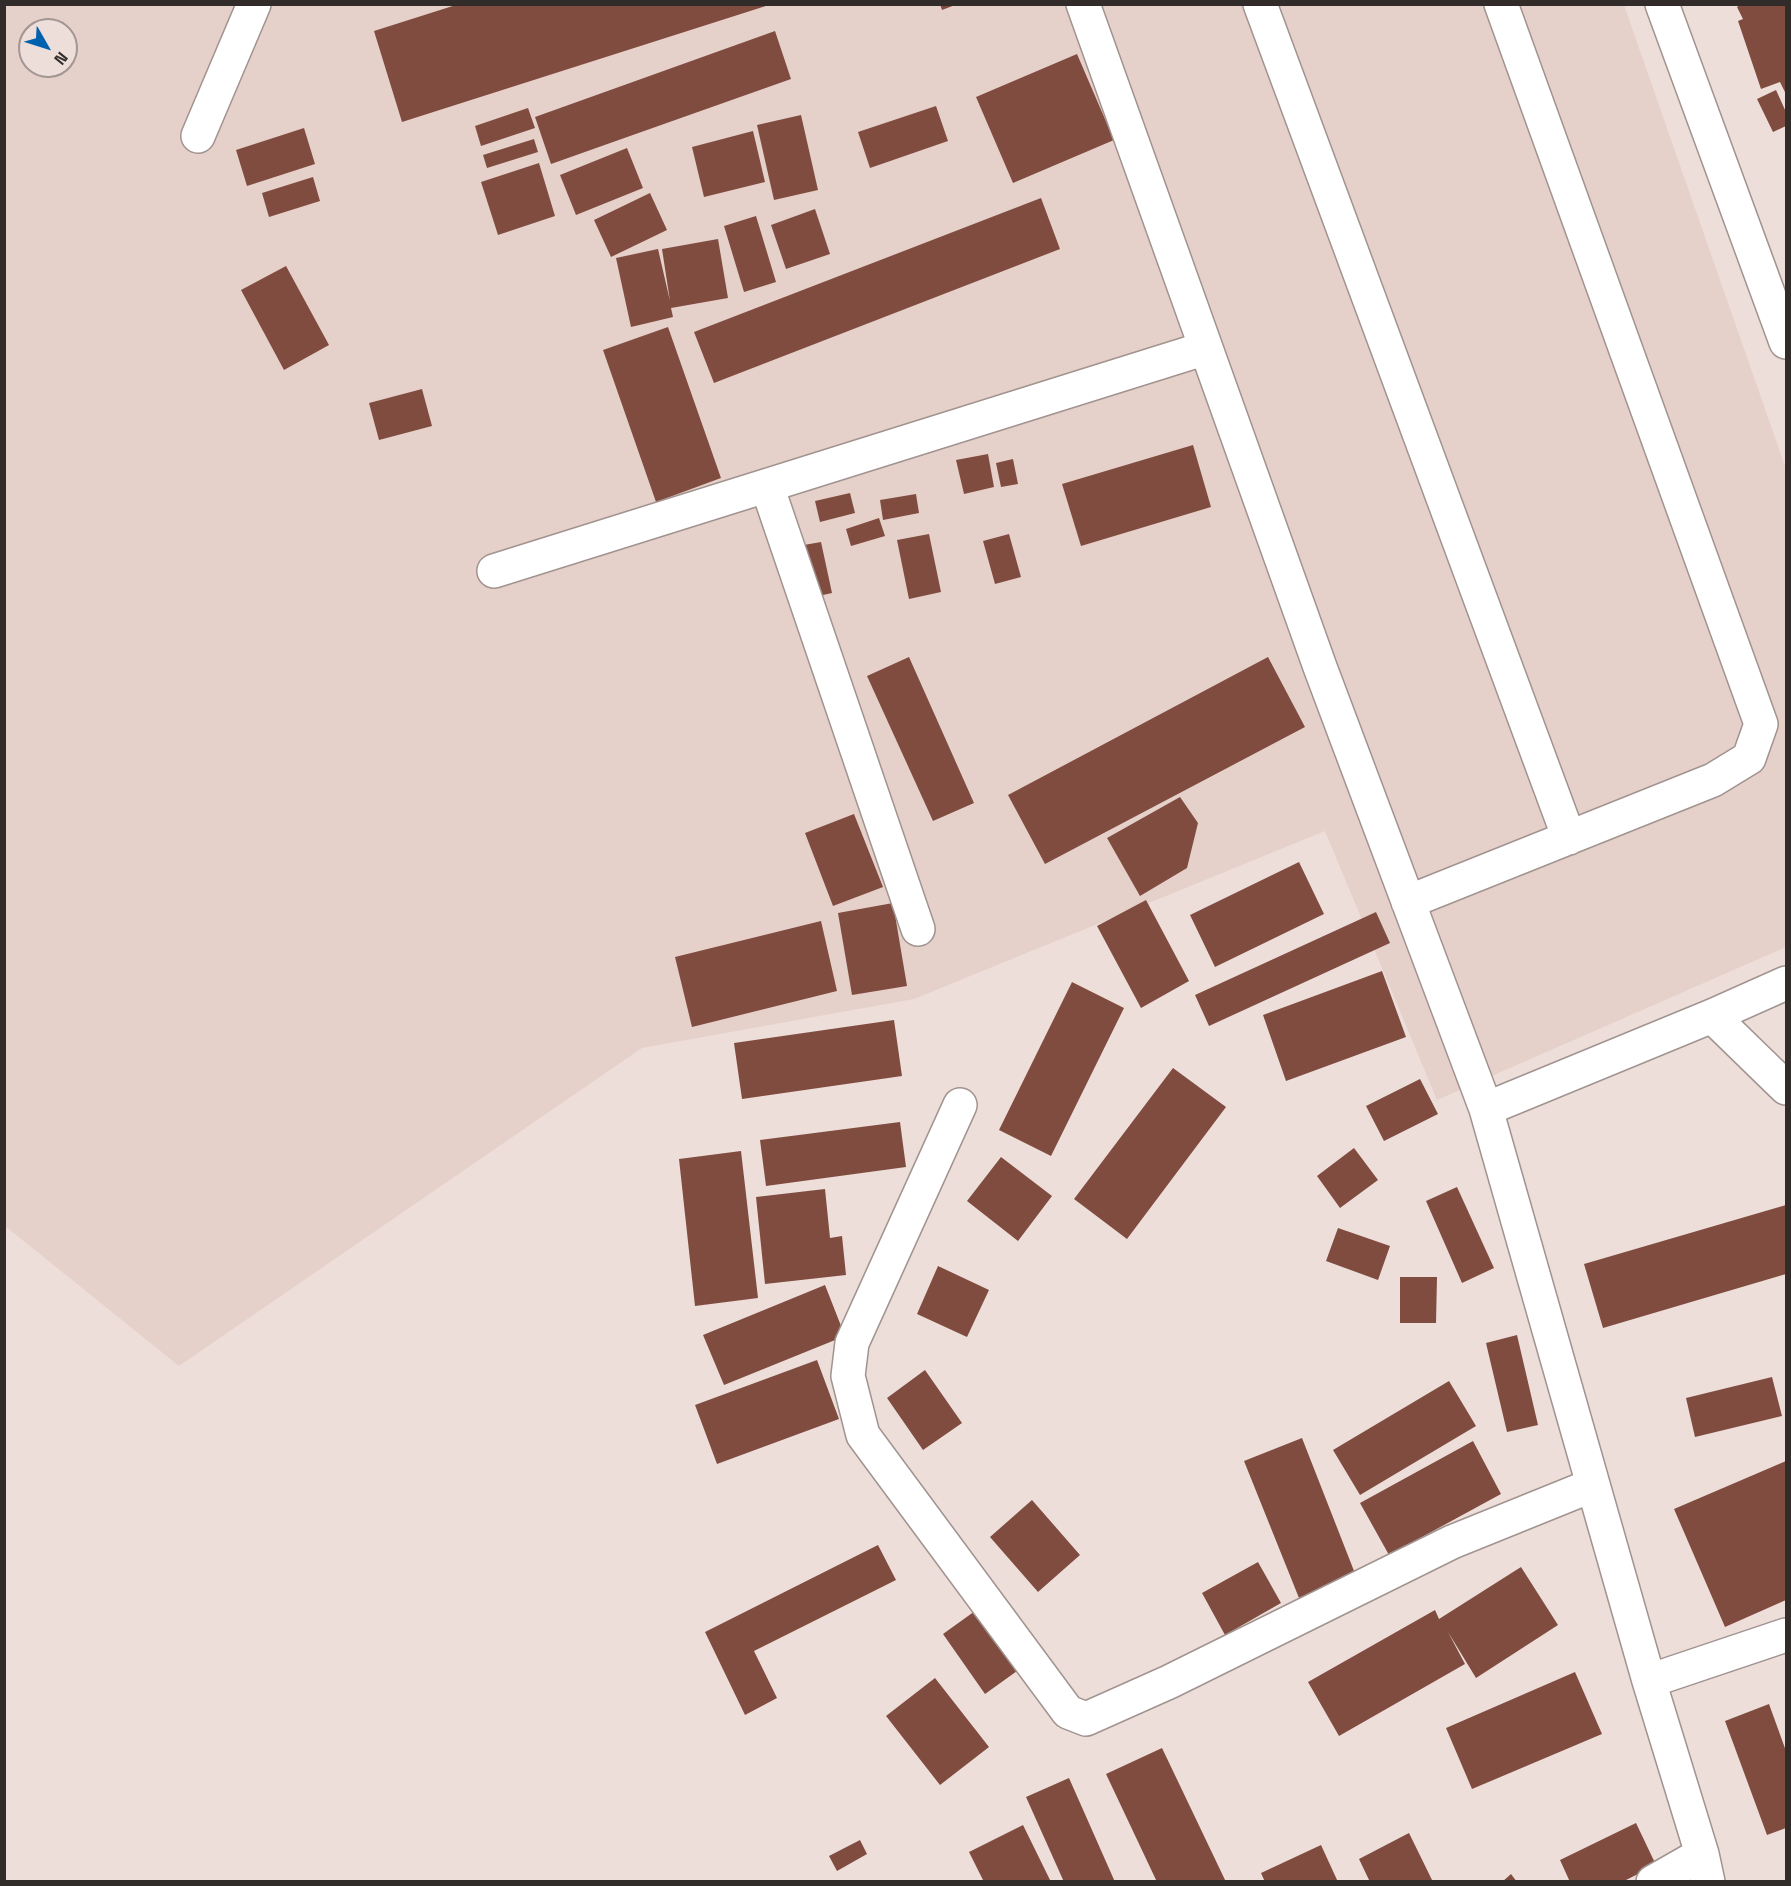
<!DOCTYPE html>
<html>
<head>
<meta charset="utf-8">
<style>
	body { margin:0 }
	#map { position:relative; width:1791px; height:1886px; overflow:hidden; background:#eddeda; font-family:"Space Grotesk",sans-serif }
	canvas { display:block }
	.frame { position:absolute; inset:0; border:6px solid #312b2a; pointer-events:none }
	.north { position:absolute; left:18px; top:18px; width:60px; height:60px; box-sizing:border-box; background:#eddeda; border:2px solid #a29694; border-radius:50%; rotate:129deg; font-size:16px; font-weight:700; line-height:24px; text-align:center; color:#312b2a }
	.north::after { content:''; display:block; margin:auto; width:21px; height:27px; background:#0062ae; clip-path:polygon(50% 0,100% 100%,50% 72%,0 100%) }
</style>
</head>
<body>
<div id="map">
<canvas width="1791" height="1886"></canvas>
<div class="frame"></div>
<div class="north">N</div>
</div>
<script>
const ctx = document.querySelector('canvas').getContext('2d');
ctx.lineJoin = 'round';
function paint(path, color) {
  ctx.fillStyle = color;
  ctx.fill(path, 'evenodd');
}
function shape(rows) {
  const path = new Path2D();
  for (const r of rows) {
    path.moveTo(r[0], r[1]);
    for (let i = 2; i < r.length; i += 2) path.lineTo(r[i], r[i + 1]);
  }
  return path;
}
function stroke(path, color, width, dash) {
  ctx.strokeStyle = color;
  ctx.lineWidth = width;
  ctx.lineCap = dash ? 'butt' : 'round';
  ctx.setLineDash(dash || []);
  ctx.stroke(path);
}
const built = shape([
	[4,5,1624,5,1786,469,1786,947,1437,1100,1325,831,914,999,642,1048,179,1366,5,1226],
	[30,30,66,30,66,66,30,66]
]);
const building = shape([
	[459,4,769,4,769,5,402,122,374,31],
	[940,4,955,4,955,5,942,10],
	[1741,4,1786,4,1786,94,1780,82,1761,89,1738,21,1743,19,1737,7],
	[775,31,791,79,551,164,535,117],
	[1077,54,1114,140,1013,183,976,97],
	[1776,90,1786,112,1786,126,1773,132,1757,99],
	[936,106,948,141,870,168,858,132],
	[528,108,535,128,481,146,475,126],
	[801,115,818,190,774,200,757,125],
	[304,128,315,164,247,186,236,150],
	[753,131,765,182,704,197,692,147],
	[534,139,538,152,487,168,483,155],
	[627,148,643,188,576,215,560,175],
	[539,163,555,216,498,235,481,182],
	[313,177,320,201,269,217,262,193],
	[650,193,667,230,611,257,594,220],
	[1041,198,1060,249,714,383,694,332],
	[815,209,830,254,786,269,771,225],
	[756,216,776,282,744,292,724,226],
	[718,239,728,298,671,308,673,317,631,327,616,258,658,249,670,301,662,249],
	[286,266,329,345,284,370,241,290],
	[668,327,721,478,656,502,603,350],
	[422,389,432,426,379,440,369,403],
	[1193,445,1211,507,1081,546,1062,484],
	[988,454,994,487,964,494,956,460],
	[1013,459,1018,484,1001,487,996,463],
	[850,493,855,513,820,522,815,501],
	[916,494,919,513,883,520,880,500],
	[879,518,885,536,851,546,846,529],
	[929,534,941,592,909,599,897,540],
	[1009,534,1021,577,995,584,983,541],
	[821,542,832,593,814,597,804,545],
	[909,657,974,803,933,821,867,676],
	[1268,657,1305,727,1045,864,1008,795],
	[1180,797,1198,823,1187,868,1140,896,1107,838],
	[854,814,883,887,833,906,805,833],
	[1299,862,1324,914,1215,967,1190,915],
	[1146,900,1189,981,1141,1008,1097,926],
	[893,903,907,986,852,995,838,913],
	[1376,912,1390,943,1209,1026,1195,995],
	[821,921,837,991,692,1027,675,957],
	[1382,971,1406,1037,1286,1081,1263,1015],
	[1072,982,1124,1008,1051,1156,999,1130],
	[894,1020,902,1076,742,1099,734,1043],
	[1173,1068,1226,1107,1127,1239,1074,1199],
	[1420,1079,1438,1114,1384,1141,1366,1106],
	[900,1122,906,1167,766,1186,760,1140],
	[1354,1148,1378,1180,1340,1208,1317,1176],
	[741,1151,758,1298,695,1306,679,1159],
	[1001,1157,1052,1196,1018,1241,967,1201],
	[1457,1187,1494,1268,1462,1283,1426,1201],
	[825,1189,830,1238,842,1236,846,1275,765,1284,756,1197],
	[1786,1205,1786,1274,1603,1328,1584,1264],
	[1338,1228,1390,1246,1378,1280,1326,1261],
	[938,1266,989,1290,967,1337,917,1314],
	[1400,1277,1437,1277,1436,1323,1400,1323],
	[825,1285,845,1336,724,1385,703,1335],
	[1517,1335,1538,1425,1507,1432,1486,1343],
	[817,1360,839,1419,717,1464,695,1405],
	[925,1370,962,1423,923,1450,887,1398],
	[1772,1377,1782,1416,1695,1437,1686,1398],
	[1449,1381,1476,1426,1360,1495,1333,1450],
	[1302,1438,1356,1576,1299,1598,1244,1461],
	[1473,1441,1501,1494,1389,1555,1360,1503],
	[1786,1461,1786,1600,1725,1627,1674,1509],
	[1032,1500,1080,1555,1038,1592,990,1537],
	[878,1545,896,1580,754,1651,777,1698,745,1715,705,1632],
	[1258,1562,1281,1603,1225,1635,1202,1593],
	[1521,1567,1558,1625,1476,1678,1448,1632,1465,1664,1339,1736,1308,1682,1435,1610,1439,1619],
	[982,1606,1024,1666,985,1694,943,1634],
	[1575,1672,1602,1734,1472,1789,1446,1728],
	[935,1678,989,1747,940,1785,886,1716],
	[1769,1704,1786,1751,1786,1828,1767,1835,1725,1721],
	[1162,1748,1226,1882,1157,1882,1106,1774],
	[1069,1778,1115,1882,1064,1882,1026,1797],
	[1636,1823,1656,1865,1622,1882,1570,1882,1560,1860],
	[1023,1825,1051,1882,984,1882,969,1852],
	[1409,1833,1433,1882,1370,1882,1359,1859],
	[860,1840,867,1854,837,1871,829,1856],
	[1321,1845,1338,1882,1265,1882,1261,1873],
	[1511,1874,1517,1882,1502,1882]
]);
const minor = shape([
	[1083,4,1320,667,1486,1109,1649,1681,1702,1854,1708,1882],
	[1260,4,1569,838],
	[1662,4,1786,342],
	[198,136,254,4],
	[767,486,918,929],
	[494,571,1206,348],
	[1408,902,1713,780,1749,758,1761,724,1501,4],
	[1712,1016,1786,1088],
	[960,1105,852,1343,848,1376,863,1435,1068,1712,1086,1719,1169,1682,1452,1542,1593,1485],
	[1486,1109,1712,1016,1786,983],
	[1649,1681,1786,1635],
	[1653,1882,1702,1854]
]);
paint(built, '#e6d0ca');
paint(building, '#804c40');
stroke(minor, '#a1938f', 36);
stroke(minor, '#fff', 33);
</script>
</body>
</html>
